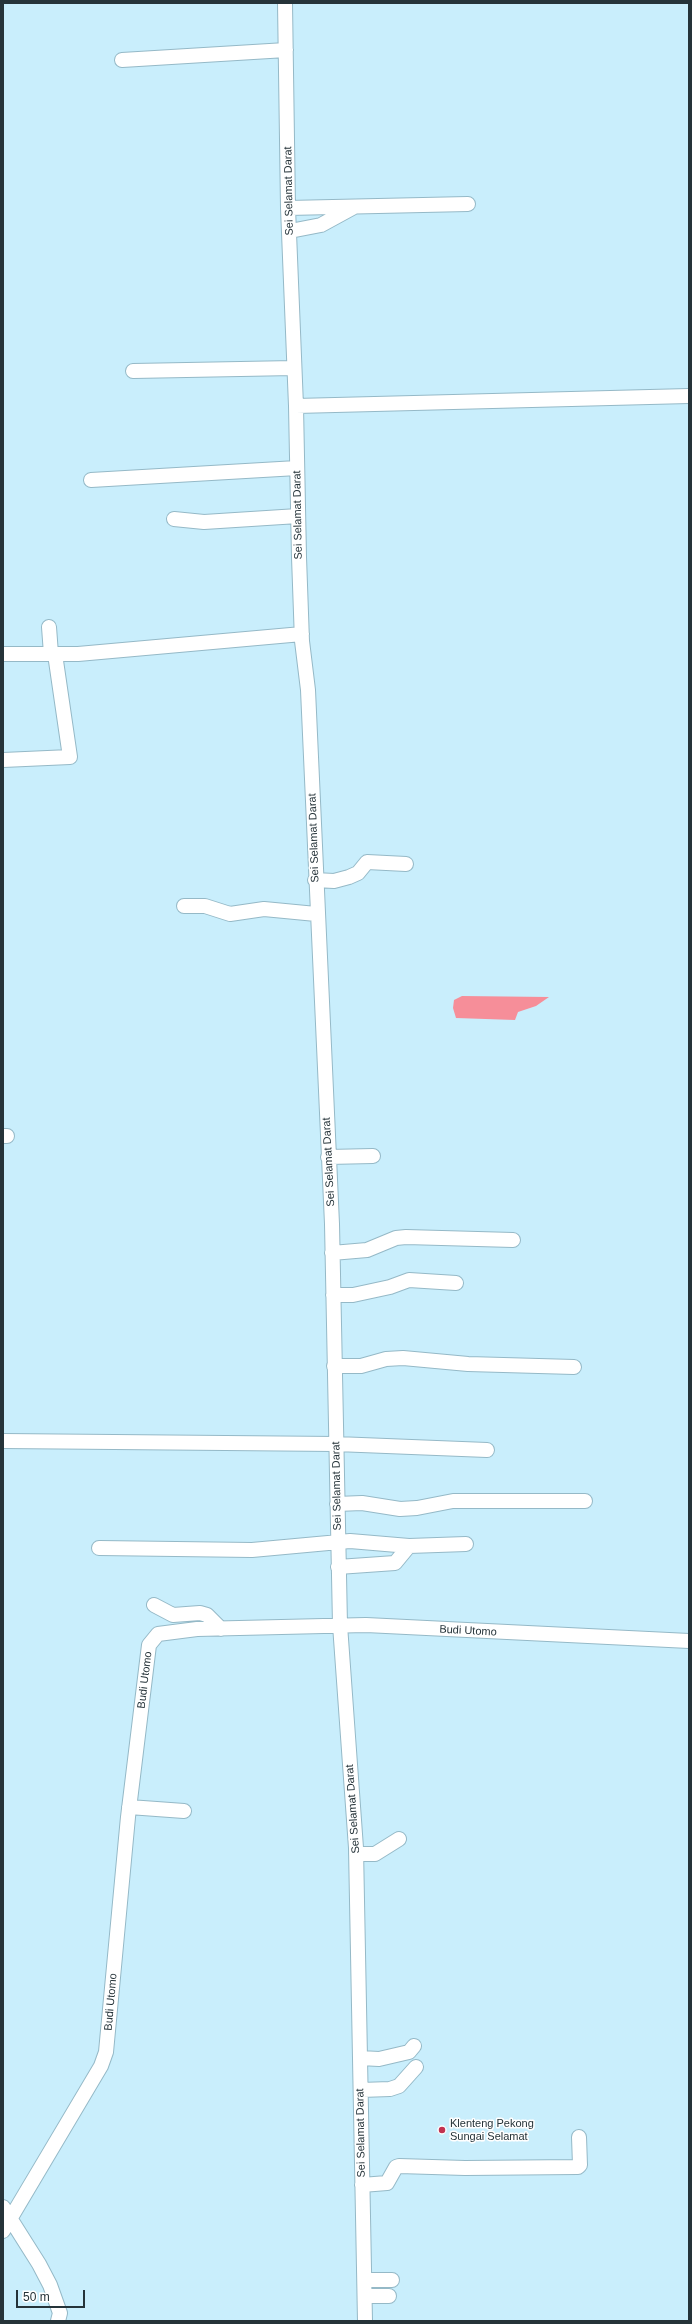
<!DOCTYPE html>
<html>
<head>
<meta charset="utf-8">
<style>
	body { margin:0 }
	#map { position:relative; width:692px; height:2324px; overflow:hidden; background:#c9eefc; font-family:Arial,sans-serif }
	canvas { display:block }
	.frame { position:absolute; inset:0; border:4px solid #253339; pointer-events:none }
	.scale { position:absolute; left:16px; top:2290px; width:69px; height:18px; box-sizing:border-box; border:2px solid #253339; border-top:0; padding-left:5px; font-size:12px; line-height:14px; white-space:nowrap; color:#253339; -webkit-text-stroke:3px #fff; paint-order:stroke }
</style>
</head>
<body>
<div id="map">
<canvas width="692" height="2324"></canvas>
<div class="frame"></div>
<div class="scale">50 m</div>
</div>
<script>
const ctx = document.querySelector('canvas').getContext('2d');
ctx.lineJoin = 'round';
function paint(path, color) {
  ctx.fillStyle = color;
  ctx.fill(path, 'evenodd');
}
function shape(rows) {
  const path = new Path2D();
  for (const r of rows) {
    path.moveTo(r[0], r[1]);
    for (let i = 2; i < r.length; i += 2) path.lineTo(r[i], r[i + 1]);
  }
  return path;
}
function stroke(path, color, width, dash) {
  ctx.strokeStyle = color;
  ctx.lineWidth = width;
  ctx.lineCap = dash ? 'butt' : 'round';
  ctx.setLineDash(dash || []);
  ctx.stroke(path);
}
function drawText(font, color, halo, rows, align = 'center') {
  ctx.font = font + ' Arial,sans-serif';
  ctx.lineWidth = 3;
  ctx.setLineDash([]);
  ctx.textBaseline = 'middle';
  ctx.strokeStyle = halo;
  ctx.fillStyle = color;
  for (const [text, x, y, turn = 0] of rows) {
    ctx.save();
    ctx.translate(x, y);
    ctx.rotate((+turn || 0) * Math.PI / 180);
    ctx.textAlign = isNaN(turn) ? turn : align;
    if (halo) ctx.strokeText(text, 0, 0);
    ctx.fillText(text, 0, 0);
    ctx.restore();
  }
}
const forest = shape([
	[462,996,549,997,536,1006,518,1012,515,1020,456,1018,453,1008,454,1000]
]);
const minor = shape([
	[285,3,288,208,296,406,299,557,302,641,308,690,332,1224,340,1625,356,1848,365,2321],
	[122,60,286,50],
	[288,208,468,204],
	[290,231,321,225,354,207],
	[133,371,294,368],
	[296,406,689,396],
	[91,480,297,468],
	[174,519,204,522,298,516],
	[49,627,51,654],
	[3,654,78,654,302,634],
	[3,760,70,757,55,654],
	[315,880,334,881,349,877,358,873,367,862,406,864],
	[184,906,205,906,230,914,264,909,316,914],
	[3,1136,7,1136],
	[328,1157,373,1156],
	[332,1253,367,1250,396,1238,406,1237,513,1240],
	[333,1295,353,1295,390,1287,409,1280,456,1283],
	[334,1366,361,1366,386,1359,403,1358,468,1364,574,1367],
	[3,1441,336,1444,487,1450],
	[337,1504,362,1503,400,1509,417,1508,453,1501,585,1501],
	[99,1548,252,1550,350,1541,409,1546,466,1544],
	[338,1567,395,1563,409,1546],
	[154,1605,173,1615,200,1613,207,1615,221,1629],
	[129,1807,184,1811],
	[356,1854,375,1854,399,1839],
	[360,2058,379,2059,409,2052,414,2046],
	[361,2090,390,2089,399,2086,416,2067],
	[362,2185,387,2183,396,2167,399,2166,465,2168,578,2167,580,2165,579,2137],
	[3,2207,39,2264,50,2285,60,2313,58,2321],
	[3,2231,101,2066,106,2052,128,1817,149,1645,158,1634,197,1629,366,1625,689,1641],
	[365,2280,392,2280],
	[365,2296,389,2296]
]);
const markers = [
	[442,2130,4,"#c23251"]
];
const streetNames = [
	["Sei Selamat Darat",289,191,-91],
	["Sei Selamat Darat",298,515,-91],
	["Sei Selamat Darat",314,838,-92],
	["Sei Selamat Darat",329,1162,-93],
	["Sei Selamat Darat",337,1486,-91],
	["Budi Utomo",468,1631,3],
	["Budi Utomo",145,1680,-83],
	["Sei Selamat Darat",353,1809,-94],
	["Budi Utomo",111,2002,-85],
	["Sei Selamat Darat",361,2133,-91]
];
const poiNames = [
	["Klenteng Pekong",450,2124],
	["Sungai Selamat",450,2137]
];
paint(forest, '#f68e99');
stroke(minor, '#95b9c7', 16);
stroke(minor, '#fff', 14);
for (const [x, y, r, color] of markers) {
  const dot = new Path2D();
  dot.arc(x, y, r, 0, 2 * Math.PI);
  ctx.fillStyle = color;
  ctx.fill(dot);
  stroke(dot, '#fff', 1.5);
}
drawText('11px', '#253339', '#fff', streetNames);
drawText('11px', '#253339', '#fff', poiNames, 'left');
</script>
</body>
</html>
